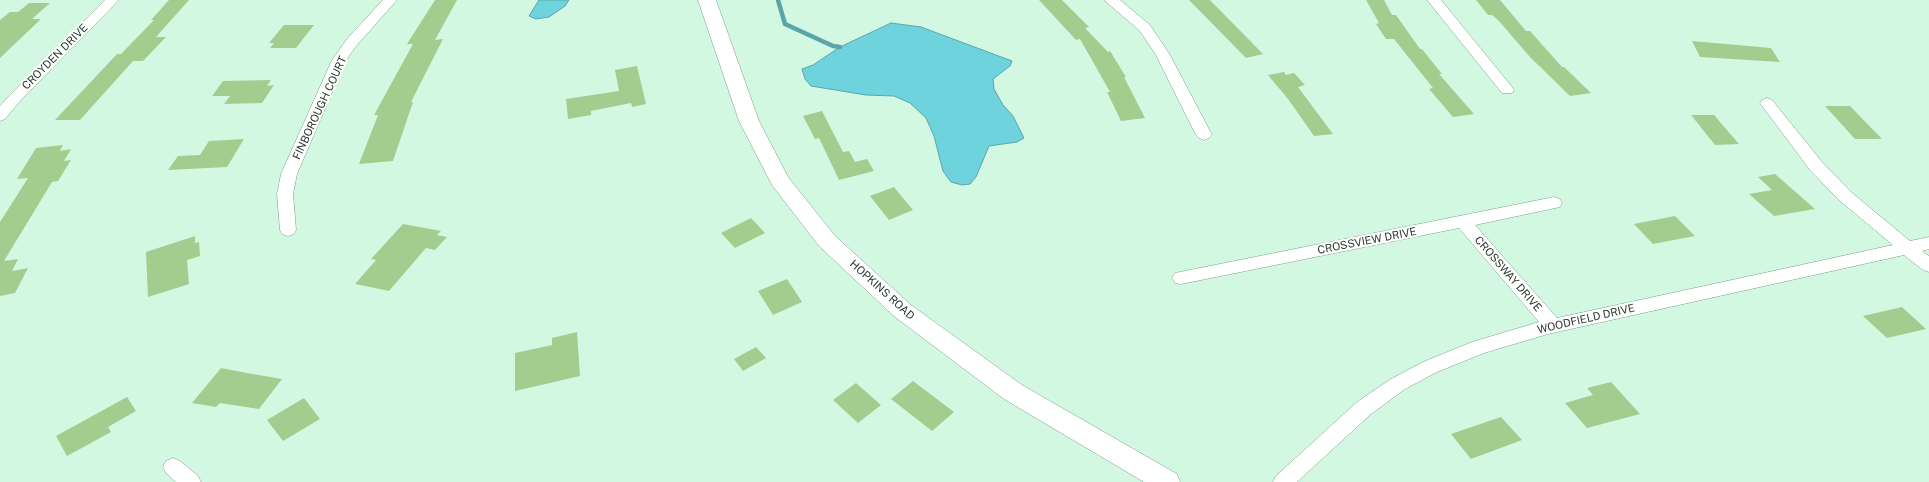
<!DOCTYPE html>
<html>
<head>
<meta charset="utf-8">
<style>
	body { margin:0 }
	canvas { display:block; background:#d3f8e1 }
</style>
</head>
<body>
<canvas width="1929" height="482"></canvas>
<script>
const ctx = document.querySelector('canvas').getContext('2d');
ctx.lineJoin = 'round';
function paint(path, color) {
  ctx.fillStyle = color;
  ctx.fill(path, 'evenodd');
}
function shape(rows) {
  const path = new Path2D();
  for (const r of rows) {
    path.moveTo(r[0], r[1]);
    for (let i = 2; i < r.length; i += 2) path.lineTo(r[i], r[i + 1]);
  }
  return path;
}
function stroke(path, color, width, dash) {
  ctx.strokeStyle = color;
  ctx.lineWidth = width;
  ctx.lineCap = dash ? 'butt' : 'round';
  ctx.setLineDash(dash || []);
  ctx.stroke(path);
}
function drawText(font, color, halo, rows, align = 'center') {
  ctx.font = font + ' "Public Sans",sans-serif';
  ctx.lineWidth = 4;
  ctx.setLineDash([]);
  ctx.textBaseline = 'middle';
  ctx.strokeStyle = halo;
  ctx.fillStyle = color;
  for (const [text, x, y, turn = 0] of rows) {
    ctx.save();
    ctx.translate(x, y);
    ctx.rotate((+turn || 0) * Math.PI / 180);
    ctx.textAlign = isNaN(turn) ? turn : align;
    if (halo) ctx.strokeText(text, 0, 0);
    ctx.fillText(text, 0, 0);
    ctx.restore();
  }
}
const water = shape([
	[539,0,569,0,565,6,549,17,536,19,529,16,539,0],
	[891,23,921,27,1012,61,1010,66,993,79,994,89,1003,105,1013,116,1024,138,1017,142,989,146,976,177,970,184,962,185,951,182,943,171,934,136,926,118,910,103,894,96,866,95,811,86,805,79,802,69,813,65,840,47,891,23]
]);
const stream = shape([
	[778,0,785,24,833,46,840,47]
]);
const building = shape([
	[169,0,189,0,156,37,166,37,143,61,133,61,80,120,55,120,117,54,121,54,154,20,151,20],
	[435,0,457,0,435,40,443,39,411,102,413,102,393,161,359,164,378,115,374,115,413,44,407,44],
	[1039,0,1062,0,1089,27,1085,28,1108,52,1110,51,1126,77,1124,77,1145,118,1121,121,1107,92,1110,92,1080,39,1076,40],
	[1189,0,1210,0,1263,54,1246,58],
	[1366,0,1384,0,1392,15,1396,15,1420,49,1422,49,1442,74,1439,74,1474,114,1453,117,1429,89,1433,88,1394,39,1386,39,1376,24,1379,23],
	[1476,0,1500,0,1526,31,1530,31,1562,67,1564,67,1591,93,1570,96,1530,57,1499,21,1492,15,1488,15],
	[29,3,50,3,32,19,41,19,0,58,0,20,10,12,18,12],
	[284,25,314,25,296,48,270,48,274,43,269,43],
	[1692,41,1771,48,1780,62,1700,57],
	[637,66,646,104,632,107,631,103,591,111,591,115,568,119,566,99,619,91,615,70],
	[1284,72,1286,75,1294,73,1305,85,1298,87,1333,134,1314,136,1288,99,1268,75],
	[271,80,267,86,274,85,262,103,224,104,230,96,212,96,223,81],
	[1825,106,1850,106,1882,139,1855,139],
	[822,111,843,152,849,151,855,162,867,159,874,171,839,180,819,138,815,139,803,116],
	[1691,115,1714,115,1739,144,1715,145],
	[244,139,227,167,168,170,178,156,200,155,209,141],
	[63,145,60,151,71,149,64,161,71,160,58,181,52,182,4,261,18,259,12,271,28,268,15,293,0,296,0,222,28,178,17,179,36,148],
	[1775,174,1815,209,1774,216,1749,194,1772,190,1758,177],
	[894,187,913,210,889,220,870,196],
	[1675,216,1695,236,1653,244,1634,224],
	[751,218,765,233,735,248,721,233],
	[403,224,441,231,437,235,447,237,435,250,426,248,389,291,355,284,376,260,371,259],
	[195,236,195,243,199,242,200,256,187,260,189,284,148,297,146,252],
	[787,279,802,302,773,315,758,291],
	[1902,307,1926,329,1887,338,1863,316],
	[577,332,580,376,515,391,515,353,552,345,552,338],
	[756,347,766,358,743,371,734,359],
	[221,368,247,373,282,379,259,409,220,403,216,407,192,403],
	[913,381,954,412,932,431,891,399],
	[1611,382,1640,414,1587,428,1565,403,1593,395,1587,388],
	[856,383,881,405,858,423,833,400],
	[127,397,136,411,108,427,111,432,67,456,56,436],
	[304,398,320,419,283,441,267,420],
	[1501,417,1522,440,1471,459,1451,434]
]);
const minor = shape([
	[105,0,119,0,21,100,5,119,0,121,0,106,11,94,105,0],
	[383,0,397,0,357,45,346,60,297,174,293,194,296,230,294,234,288,236,282,234,280,230,277,194,281,174,332,60,347,39,383,0],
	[1104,0,1120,0,1150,25,1170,55,1212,135,1209,138,1204,140,1199,138,1196,135,1156,55,1140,31,1104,0],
	[1427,0,1441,0,1512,87,1514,90,1512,93,1502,93,1427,0],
	[1767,98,1772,100,1822,162,1851,192,1910,241,1929,237,1929,249,1922,251,1929,256,1929,272,1923,270,1904,255,1548,334,1484,353,1437,372,1405,389,1371,414,1297,482,1273,482,1276,476,1357,402,1391,379,1423,362,1472,342,1539,322,1459,228,1181,284,1175,283,1172,278,1175,273,1554,197,1560,199,1562,203,1560,207,1475,225,1557,318,1893,245,1839,200,1810,170,1760,103,1762,100,1767,98],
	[173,458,180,461,198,476,201,482,176,482,166,473,163,467,166,461,173,458]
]);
const secondary = shape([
	[698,0,716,0,759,121,788,177,835,236,911,305,1022,385,1177,474,1180,482,1144,482,1004,399,895,317,819,246,772,185,739,121,698,0]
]);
const streetNames = [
	["CROYDEN DRIVE",55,57,-45],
	["FINBOROUGH COURT",320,108,-65],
	["CROSSVIEW DRIVE",1367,241,-11],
	["CROSSWAY DRIVE",1508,274,49],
	["HOPKINS ROAD",882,290,42],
	["WOODFIELD DRIVE",1586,319,-13]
];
paint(water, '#6fd3dd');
stroke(water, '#5ba5a9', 1);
stroke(stream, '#5ba5a9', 4.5);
paint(building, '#a3cd8f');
stroke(minor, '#7b9e89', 1);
stroke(secondary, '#7b9e89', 1);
paint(minor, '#fff');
paint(secondary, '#fff');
drawText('11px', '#2b3930', '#fff', streetNames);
</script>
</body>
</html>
